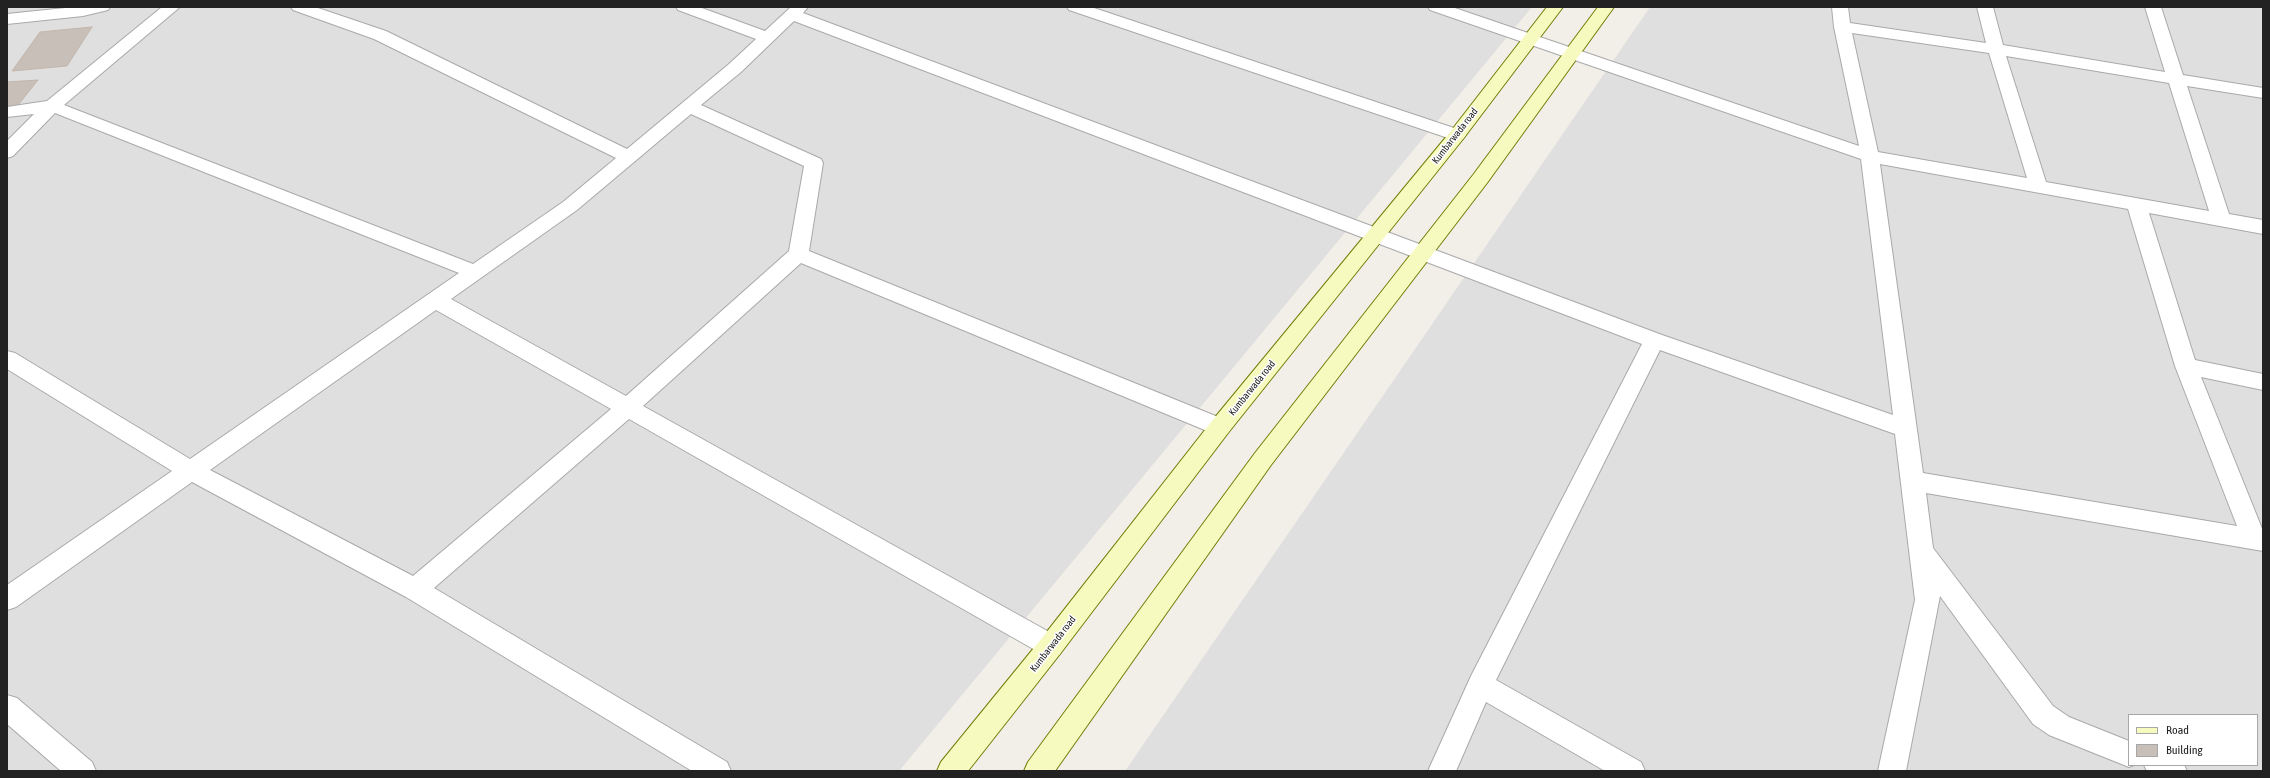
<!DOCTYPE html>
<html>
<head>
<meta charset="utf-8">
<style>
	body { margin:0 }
	#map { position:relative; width:2270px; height:778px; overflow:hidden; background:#f2efe9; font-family:"Asap Condensed",sans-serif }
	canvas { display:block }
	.frame { position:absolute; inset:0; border:8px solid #222; pointer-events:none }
	.legend { position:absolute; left:2128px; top:714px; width:130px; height:52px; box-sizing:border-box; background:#fff; border:1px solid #a7a7a7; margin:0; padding:5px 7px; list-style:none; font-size:12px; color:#222 }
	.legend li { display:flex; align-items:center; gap:8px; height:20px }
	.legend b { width:20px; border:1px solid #a7a7a7 }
</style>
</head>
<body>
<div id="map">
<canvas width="2270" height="778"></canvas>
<div class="frame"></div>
<ul class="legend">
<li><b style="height:5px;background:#f7fabf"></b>Road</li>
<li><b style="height:11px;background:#c7bfb8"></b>Building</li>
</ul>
</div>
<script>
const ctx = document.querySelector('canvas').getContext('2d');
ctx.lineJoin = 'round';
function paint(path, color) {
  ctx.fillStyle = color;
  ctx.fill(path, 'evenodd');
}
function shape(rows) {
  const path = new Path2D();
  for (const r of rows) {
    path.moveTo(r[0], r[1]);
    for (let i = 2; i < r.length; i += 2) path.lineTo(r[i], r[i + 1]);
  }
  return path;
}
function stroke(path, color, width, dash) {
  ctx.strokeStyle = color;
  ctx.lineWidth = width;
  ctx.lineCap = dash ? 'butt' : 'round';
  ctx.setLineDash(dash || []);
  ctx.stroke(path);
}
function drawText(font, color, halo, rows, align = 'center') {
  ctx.font = font + ' "Asap Condensed",sans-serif';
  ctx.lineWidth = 3;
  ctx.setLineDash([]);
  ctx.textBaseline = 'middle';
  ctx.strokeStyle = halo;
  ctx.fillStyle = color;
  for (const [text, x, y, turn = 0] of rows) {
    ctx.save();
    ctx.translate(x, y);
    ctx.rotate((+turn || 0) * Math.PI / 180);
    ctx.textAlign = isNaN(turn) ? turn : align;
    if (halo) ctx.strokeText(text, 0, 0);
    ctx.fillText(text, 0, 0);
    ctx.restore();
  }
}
const residential = shape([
	[7,7,1532,7,899,771,7,771],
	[1650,7,2263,7,2263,771,1125,771],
	[2129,715,2257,715,2257,765,2129,765]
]);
const building = shape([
	[92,27,67,66,12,71,40,32,92,27],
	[38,80,15,109,7,110,7,82,38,80]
]);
const street = shape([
	[75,7,110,7,108,10,83,16,7,24,7,14,75,7],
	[162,7,180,7,64,105,473,264,563,202,616,158,374,39,293,10,291,7,315,7,386,31,627,149,729,64,756,39,678,10,676,7,699,7,765,31,791,7,808,7,803,13,1662,335,1893,415,1861,159,1430,10,1428,7,1452,7,1859,146,1834,27,1832,7,1848,7,1850,23,1986,43,1977,7,1993,7,2003,45,2165,72,2145,7,2161,7,2183,75,2263,88,2263,98,2187,86,2229,214,2263,220,2263,234,2149,213,2195,360,2263,374,2263,390,2201,377,2263,531,2263,551,1926,493,1933,548,2053,706,2069,717,2129,741,2129,765,2134,765,2129,767,2049,735,2033,724,1940,596,1906,771,1878,771,1915,600,1895,434,1660,350,1496,680,1641,762,1645,771,1605,771,1486,702,1456,771,1428,771,1471,676,1642,344,794,21,741,72,701,105,821,159,823,163,809,251,1228,421,1231,427,1228,433,1220,436,1212,433,801,263,643,406,1060,638,1064,646,1060,654,1051,658,1042,654,629,419,434,588,727,762,731,771,692,771,406,597,192,482,16,607,7,610,7,585,172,471,7,369,7,351,15,353,190,459,459,273,55,113,13,156,7,158,7,141,34,114,7,117,7,107,47,101,162,7],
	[1852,33,1989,53,2027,178,1878,152,1852,33],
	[2006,56,2169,83,2209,211,2046,182,2006,56],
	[691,114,804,166,789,251,626,396,451,299,577,210,691,114],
	[1880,164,2128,209,2175,366,2237,526,1923,473,1880,164],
	[436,310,611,409,413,576,210,470,436,310],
	[1067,7,1091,7,1463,131,1466,135,1463,139,1457,141,1451,139,1069,10,1067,7],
	[7,695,17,698,92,762,96,771,61,771,7,724,7,695],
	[2144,765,2184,765,2187,771,2147,771,2144,765]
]);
const secondary = shape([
	[1547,7,1563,7,1463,139,1228,433,1060,654,968,771,937,771,941,762,1042,638,1212,421,1451,131,1547,7],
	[1598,7,1614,7,1487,183,1271,465,1055,771,1024,771,1028,762,1255,453,1473,175,1598,7]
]);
const streetNames = [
	["Kumbarwada road",1455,136,-52],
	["Kumbarwada road",1252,388,-51],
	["Kumbarwada road",1053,644,-52]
];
paint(residential, '#e0dfdf');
paint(building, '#c7bfb8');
stroke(building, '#c4b6ab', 1);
stroke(street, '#a9a9a9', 2);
stroke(secondary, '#707d05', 2);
paint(street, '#fff');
paint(secondary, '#f7fabf');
drawText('10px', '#222', '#fff', streetNames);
</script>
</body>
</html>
